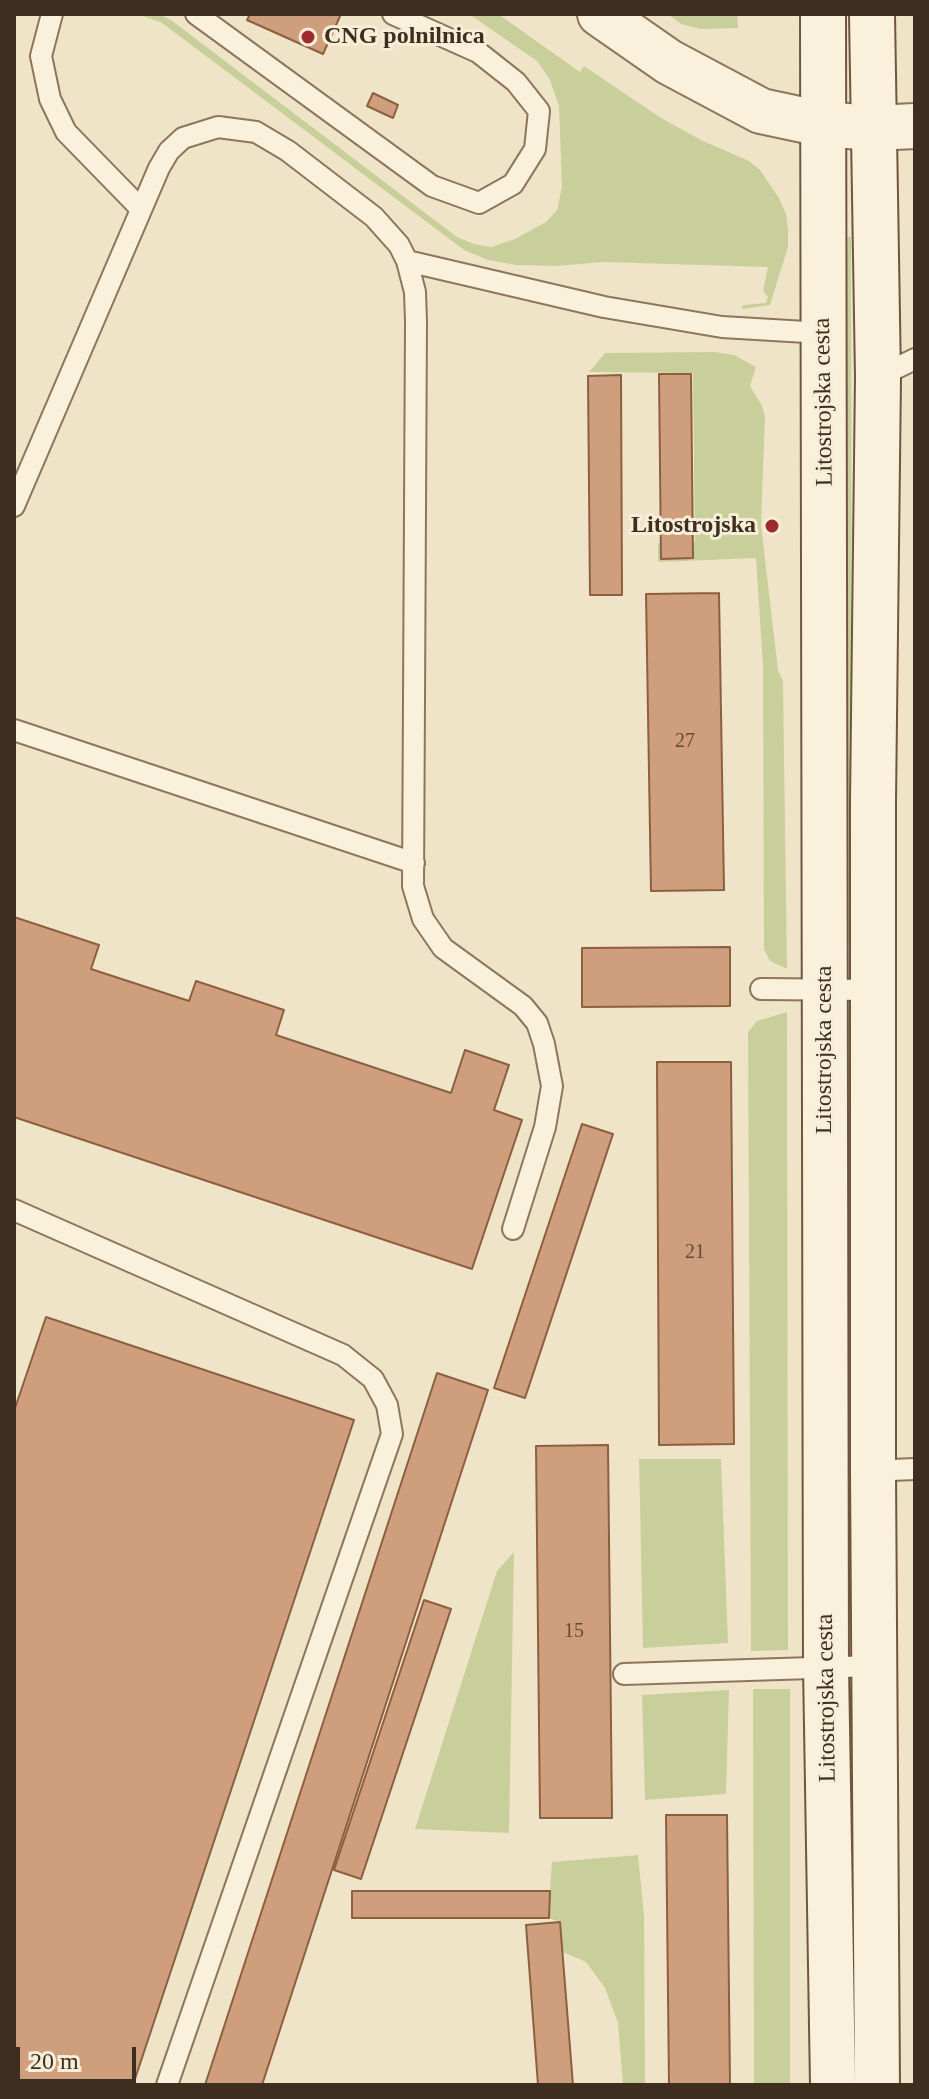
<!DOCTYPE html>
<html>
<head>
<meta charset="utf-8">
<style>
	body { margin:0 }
	#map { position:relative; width:929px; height:2099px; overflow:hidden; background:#f0e4c8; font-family:Georgia,serif }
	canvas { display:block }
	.frame { position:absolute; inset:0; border:16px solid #3d2e20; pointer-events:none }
	.scale { position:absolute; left:16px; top:2047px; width:120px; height:36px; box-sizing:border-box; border:4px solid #3d2e20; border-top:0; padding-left:10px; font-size:24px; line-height:28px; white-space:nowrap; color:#3d2e20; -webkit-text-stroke:6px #f7eed8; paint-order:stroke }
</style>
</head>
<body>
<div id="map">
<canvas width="929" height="2099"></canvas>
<div class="frame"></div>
<div class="scale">20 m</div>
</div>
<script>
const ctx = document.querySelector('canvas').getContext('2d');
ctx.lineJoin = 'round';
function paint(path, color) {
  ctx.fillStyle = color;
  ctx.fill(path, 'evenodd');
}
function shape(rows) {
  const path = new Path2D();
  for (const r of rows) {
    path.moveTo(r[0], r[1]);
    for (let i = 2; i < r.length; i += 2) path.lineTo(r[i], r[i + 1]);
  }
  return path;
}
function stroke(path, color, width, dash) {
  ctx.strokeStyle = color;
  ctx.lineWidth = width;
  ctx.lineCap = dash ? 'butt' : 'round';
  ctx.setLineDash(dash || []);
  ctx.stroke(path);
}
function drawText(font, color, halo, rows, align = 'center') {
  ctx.font = font + ' Georgia,serif';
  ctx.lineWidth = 6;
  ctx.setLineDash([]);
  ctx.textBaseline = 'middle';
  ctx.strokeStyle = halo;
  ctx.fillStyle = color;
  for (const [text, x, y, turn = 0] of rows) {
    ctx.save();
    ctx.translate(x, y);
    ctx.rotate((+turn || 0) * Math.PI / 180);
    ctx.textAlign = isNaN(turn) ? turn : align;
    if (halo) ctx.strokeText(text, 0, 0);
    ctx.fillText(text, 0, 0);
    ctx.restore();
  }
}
const green = shape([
	[138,14,159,14,171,20,457,237,474,244,491,247,515,239,546,222,557,210,562,187,559,106,550,80,537,61,469,14,498,14,580,72,584,66,661,118,703,141,749,161,760,170,779,198,786,214,788,229,788,247,770,305,742,309,743,305,766,303,768,297,763,291,768,267,603,262,557,266,516,265,488,260,464,250,162,23],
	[668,14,737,14,738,28,701,29,681,24],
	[843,237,851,237,852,943,844,943],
	[714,352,734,355,756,367,750,386,762,406,765,417,761,525,778,670,783,681,787,969,770,961,764,949,763,666,756,558,658,562,658,543,695,542,693,373,589,372,605,353],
	[845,1009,853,1009,853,1440,846,1439],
	[787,1012,788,1650,751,1651,748,1032,757,1021],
	[639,1459,721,1459,728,1643,643,1648],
	[514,1552,509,1833,415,1829,497,1571],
	[753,1689,790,1689,790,2085,754,2085],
	[729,1690,726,1794,645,1800,642,1695],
	[847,1702,855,1702,855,2085,848,2085],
	[638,1855,644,1915,645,2085,623,2085,618,2023,605,1988,586,1962,563,1952,560,1922,549,1918,550,1891,552,1862]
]);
const building = shape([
	[250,14,341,14,323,54,247,20,250,14],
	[373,93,398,105,393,118,367,106,373,93],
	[659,374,691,374,693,558,661,559,659,374],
	[621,375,622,595,590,595,588,376,621,375],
	[719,593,724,890,651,891,646,594,719,593],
	[14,917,99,945,91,969,189,1001,196,981,284,1010,276,1035,451,1093,465,1050,509,1065,494,1110,522,1120,472,1269,14,1117,14,917],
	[730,947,730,1006,582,1007,582,948,730,947],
	[657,1062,731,1062,734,1444,659,1445,657,1062],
	[582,1124,613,1134,525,1398,494,1388,582,1124],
	[46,1317,354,1420,133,2085,14,2085,14,1411,46,1317],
	[437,1373,488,1390,262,2085,205,2085,437,1373],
	[608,1445,612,1818,540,1818,536,1446,608,1445],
	[424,1600,451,1609,361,1879,334,1870,424,1600],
	[666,1815,727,1815,730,2085,669,2085,666,1815],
	[352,1891,550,1891,549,1918,352,1918,352,1891],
	[560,1922,573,2085,538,2085,526,1925,560,1922]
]);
const service = shape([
	[52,14,41,56,50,99,66,132,141,209],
	[196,14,432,186,479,203,513,184,535,149,539,111,516,82,478,52,393,14],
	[407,261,604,307,722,327,823,333],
	[878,377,915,359],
	[14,506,159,168,169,151,183,138,218,127,256,132,288,151,374,217,399,245,407,261,415,292,416,322,413,886,423,919,443,948,523,1006,537,1023,544,1044,552,1086,545,1127,513,1229],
	[14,730,414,863],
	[761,989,873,990],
	[14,1210,343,1355,373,1379,387,1405,392,1434,167,2085],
	[867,1471,915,1469],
	[624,1674,874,1666]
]);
const tertiary = shape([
	[600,14,669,62,761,111,822,124,874,128,915,126]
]);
const secondary = shape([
	[823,14,826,1667,833,2085],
	[872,14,878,377,873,801,873,1471,877,2085]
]);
const markers = [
	[308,37,8,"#9e2a2b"],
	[772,526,8,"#9e2a2b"]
];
const numberNames = [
	["27",685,742],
	["21",695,1253],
	["15",574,1632]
];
const poiNames = [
	["CNG polnilnica",324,37],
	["Litostrojska",756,526,"right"]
];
const streetNames = [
	["Litostrojska cesta",824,402,-91],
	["Litostrojska cesta",825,1050,-90],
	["Litostrojska cesta",827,1698,-91]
];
paint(green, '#c9cf9b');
paint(building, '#cf9f7d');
stroke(building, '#8d5f41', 2);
stroke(service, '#8d765c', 24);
stroke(tertiary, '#8d765c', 48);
stroke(secondary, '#6f573f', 48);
stroke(service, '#faf1dc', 20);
stroke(tertiary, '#faf1dc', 44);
stroke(secondary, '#faf1dc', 44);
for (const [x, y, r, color] of markers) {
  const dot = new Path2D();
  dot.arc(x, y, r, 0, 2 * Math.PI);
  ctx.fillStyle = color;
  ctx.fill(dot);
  stroke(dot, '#f7eed8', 3);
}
drawText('20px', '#624a37', null, numberNames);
drawText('bold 24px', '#3d2e20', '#f7eed8', poiNames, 'left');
drawText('24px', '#3d2e20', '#f7eed8', streetNames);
</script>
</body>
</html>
